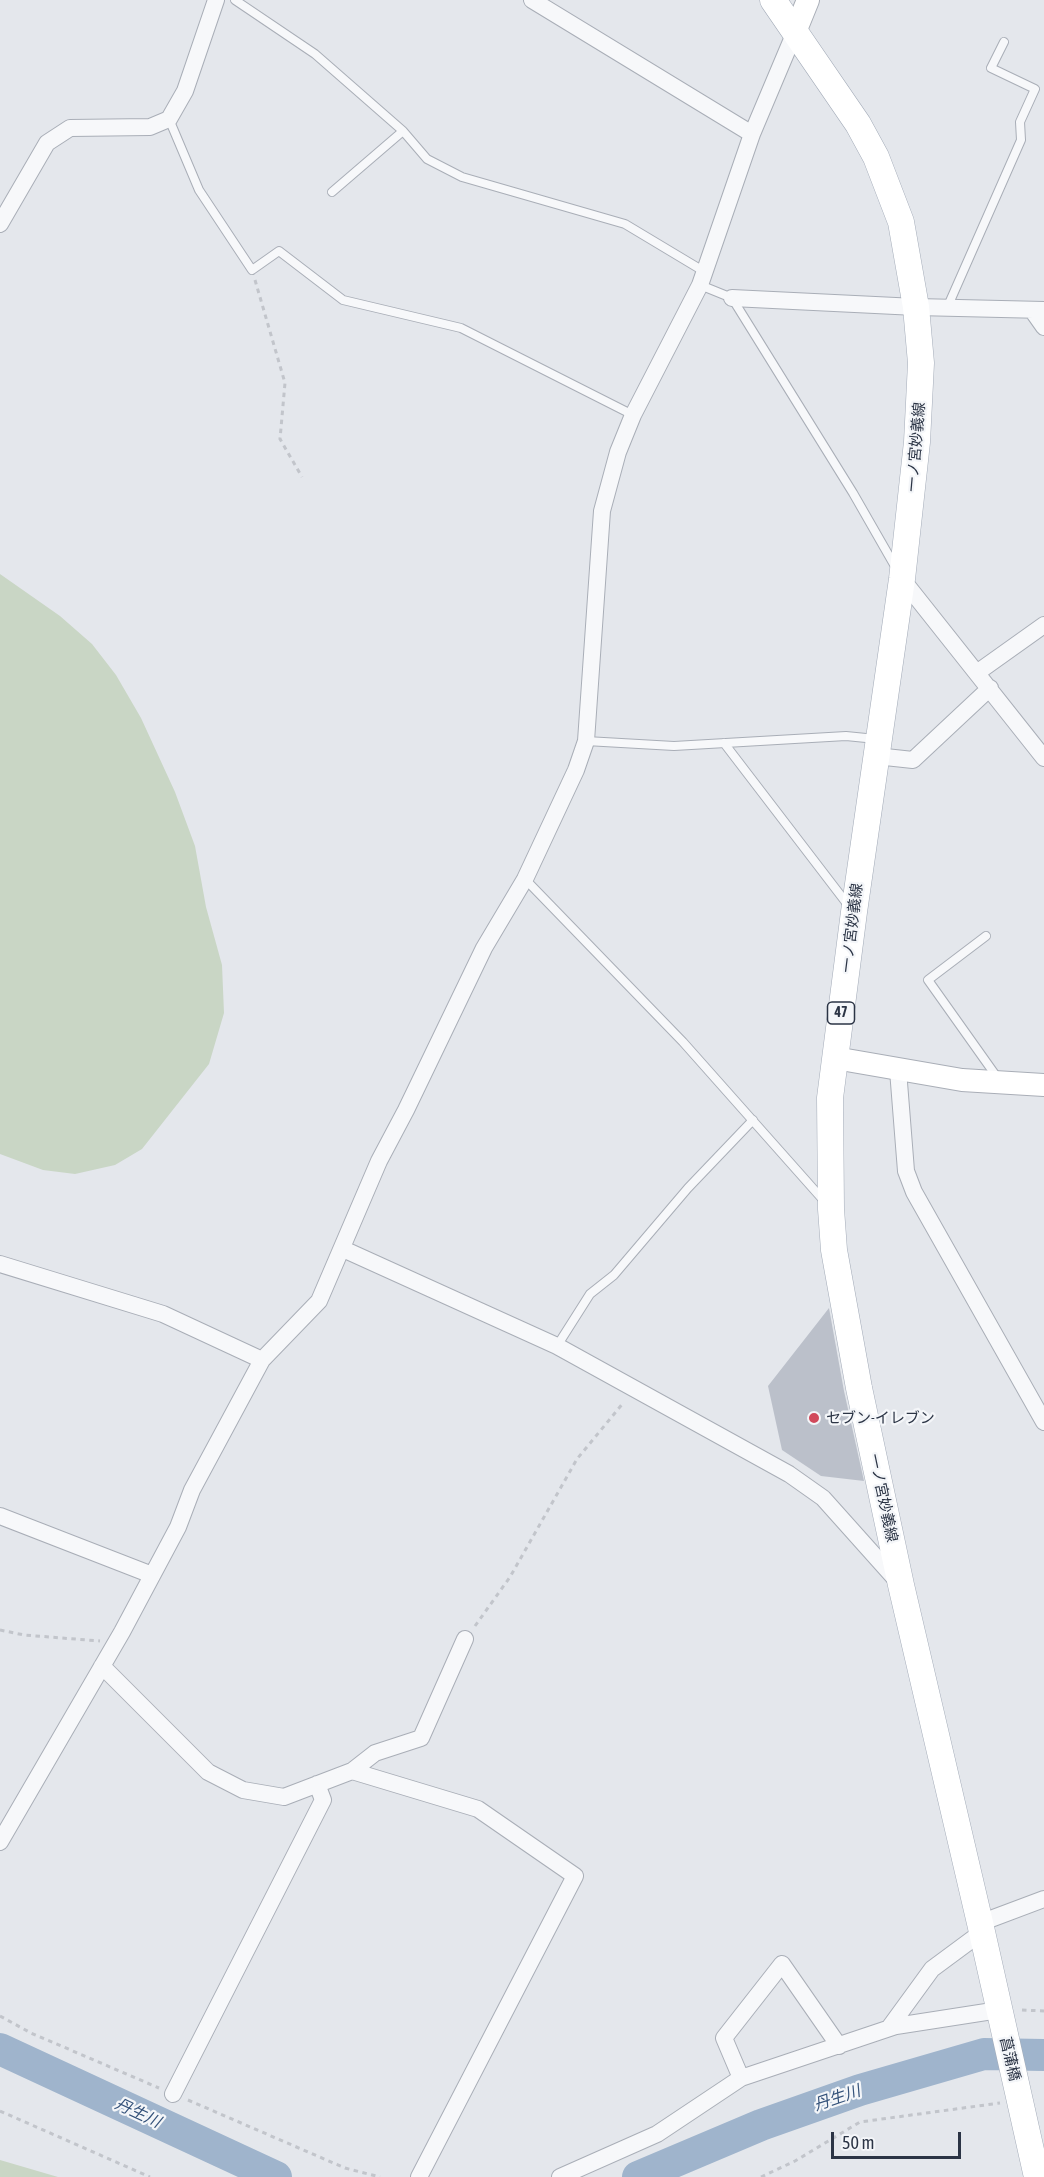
<!DOCTYPE html>
<html>
<head>
<meta charset="utf-8">
<style>
	body { margin:0 }
	#map { position:relative; width:1044px; height:2177px; overflow:hidden; background:#e4e7ec; font-family:"Asap Condensed",sans-serif }
	canvas { display:block }
	.scale { position:absolute; left:831px; top:2132px; width:130px; height:27px; box-sizing:border-box; border:3px solid #2b3445; border-top:0; padding-left:8px; font-size:18px; line-height:21px; white-space:nowrap; color:#2b3445; -webkit-text-stroke:4px #f4f6f9; paint-order:stroke }
</style>
</head>
<body>
<div id="map">
<canvas width="1044" height="2177"></canvas>
<div class="scale">50 m</div>
</div>
<script>
const ctx = document.querySelector('canvas').getContext('2d');
ctx.lineJoin = 'round';
function paint(path, color) {
  ctx.fillStyle = color;
  ctx.fill(path, 'evenodd');
}
function shape(rows) {
  const path = new Path2D();
  for (const r of rows) {
    path.moveTo(r[0], r[1]);
    for (let i = 2; i < r.length; i += 2) path.lineTo(r[i], r[i + 1]);
  }
  return path;
}
function stroke(path, color, width, dash) {
  ctx.strokeStyle = color;
  ctx.lineWidth = width;
  ctx.lineCap = dash ? 'butt' : 'round';
  ctx.setLineDash(dash || []);
  ctx.stroke(path);
}
function drawText(font, color, halo, rows, align = 'center') {
  ctx.font = font + ' "Asap Condensed","Noto Sans JP",sans-serif';
  ctx.lineWidth = 4.5;
  ctx.setLineDash([]);
  ctx.textBaseline = 'middle';
  ctx.strokeStyle = halo;
  ctx.fillStyle = color;
  for (const [text, x, y, turn = 0] of rows) {
    ctx.save();
    ctx.translate(x, y);
    ctx.rotate((+turn || 0) * Math.PI / 180);
    ctx.textAlign = isNaN(turn) ? turn : align;
    if (halo) ctx.strokeText(text, 0, 0);
    ctx.fillText(text, 0, 0);
    ctx.restore();
  }
}
const green = shape([
	[0,574,60,616,92,644,116,675,141,718,175,792,195,846,206,907,222,965,224,1013,209,1064,142,1149,115,1165,75,1174,43,1170,0,1154],
	[0,2160,58,2177,0,2177]
]);
const river = shape([
	[0,2049,276,2177],
	[638,2177,761,2125,860,2090,984,2054,1044,2055]
]);
const building = shape([
	[829,1308,844,1391,864,1481,821,1476,782,1450,768,1386]
]);
const path = shape([
	[255,280,285,383,280,439,302,477],
	[475,1626,510,1577,577,1459,624,1402],
	[0,1630,24,1635,100,1641],
	[1022,2010,1044,2011],
	[0,2016,31,2033,159,2088],
	[188,2100,345,2168,380,2177],
	[0,2111,150,2177],
	[761,2177,795,2161,860,2122,1000,2103]
]);
const lane = shape([
	[235,0,315,54,403,131,332,192],
	[169,119,199,190,252,270,279,251,343,300,461,328,633,415],
	[403,131,427,159,462,177,625,224,705,272],
	[700,285,732,298,853,493,896,568],
	[947,308,1021,140,1020,122,1035,89,991,68,1004,42],
	[586,741,674,746,846,736,876,739],
	[724,743,848,905],
	[525,879,683,1042,825,1202],
	[986,936,928,980,999,1080],
	[557,1346,590,1294,614,1275,688,1188,753,1120]
]);
const street = shape([
	[532,0,752,134],
	[0,224,47,143,70,128,150,127,169,119,185,91,216,0],
	[732,298,916,307,1044,310],
	[1032,310,1044,327],
	[902,579,1044,758],
	[978,672,1044,625],
	[876,756,913,760,990,688],
	[898,1070,906,1171,914,1192,1044,1422],
	[343,1249,557,1346,789,1474,823,1498,899,1583],
	[0,1264,163,1314,262,1360],
	[0,1516,152,1575],
	[102,1666,208,1772,243,1790,284,1797,352,1771,375,1753,421,1738,465,1639],
	[352,1771,478,1809,575,1876,419,2177],
	[0,1842,122,1632,178,1527,192,1490,262,1360,319,1301,379,1161,406,1110,484,948,525,879,576,770,586,741,602,511,618,452,633,415,700,285,752,134,795,32],
	[980,1923,1044,1899],
	[889,2028,932,1969,982,1932],
	[741,2078,724,2038,782,1964,839,2046],
	[173,2094,323,1800,317,1784],
	[560,2177,657,2134,741,2078,896,2026,999,2010]
]);
const secondary = shape([
	[795,32,808,0],
	[835,1058,962,1080,1044,1085]
]);
const primary = shape([
	[773,0,858,124,876,157,901,222,916,307,921,363,917,442,902,579,854,912,830,1098,831,1209,834,1250,859,1388,901,1585,980,1923,1037,2177]
]);
const markers = [
	[814,1418,6,"#d1495b"]
];
const shields = [
	[841,1013,27]
];
const shieldNames = [
	["47",841,1013]
];
const streetNames = [
	["一ノ宮妙義線",916,447,-85],
	["一ノ宮妙義線",852,928,-83],
	["一ノ宮妙義線",883,1498,78],
	["菖蒲橋",1010,2059,77]
];
const poiNames = [
	["セブン-イレブン",826,1418]
];
const waterNames = [
	["丹生川",837,2098,-19],
	["丹生川",138,2113,25]
];
paint(green, '#c9d6c5');
stroke(river, '#9fb4cc', 32);
paint(building, '#bbc0ca');
stroke(lane, '#a9aeb7', 10);
stroke(street, '#a9aeb7', 18);
stroke(secondary, '#a9aeb7', 24);
stroke(primary, '#a3abb8', 27);
stroke(path, '#c2c5cb', 3, [4.5, 4.5]);
stroke(lane, '#f7f8fa', 8);
stroke(street, '#f7f8fa', 16);
stroke(secondary, '#fff', 22);
stroke(primary, '#fff', 26);
for (const [x, y, r, color] of markers) {
  const dot = new Path2D();
  dot.arc(x, y, r, 0, 2 * Math.PI);
  ctx.fillStyle = color;
  ctx.fill(dot);
  stroke(dot, '#f4f6f9', 2);
}
for (const [x, y, w] of shields) {
  const box = new Path2D();
  box.roundRect(x - w / 2, y - 11, w, 22, 4.5);
  ctx.fillStyle = '#f4f6f9';
  ctx.fill(box);
  stroke(box, '#2b3445', 1.5);
}
drawText('bold 14px', '#2b3445', null, shieldNames);
drawText('15px', '#2b3445', '#f4f6f9', streetNames);
drawText('15px', '#2b3445', '#f4f6f9', poiNames, 'left');
drawText('italic 16px', '#34527a', '#f4f6f9', waterNames);
</script>
</body>
</html>
